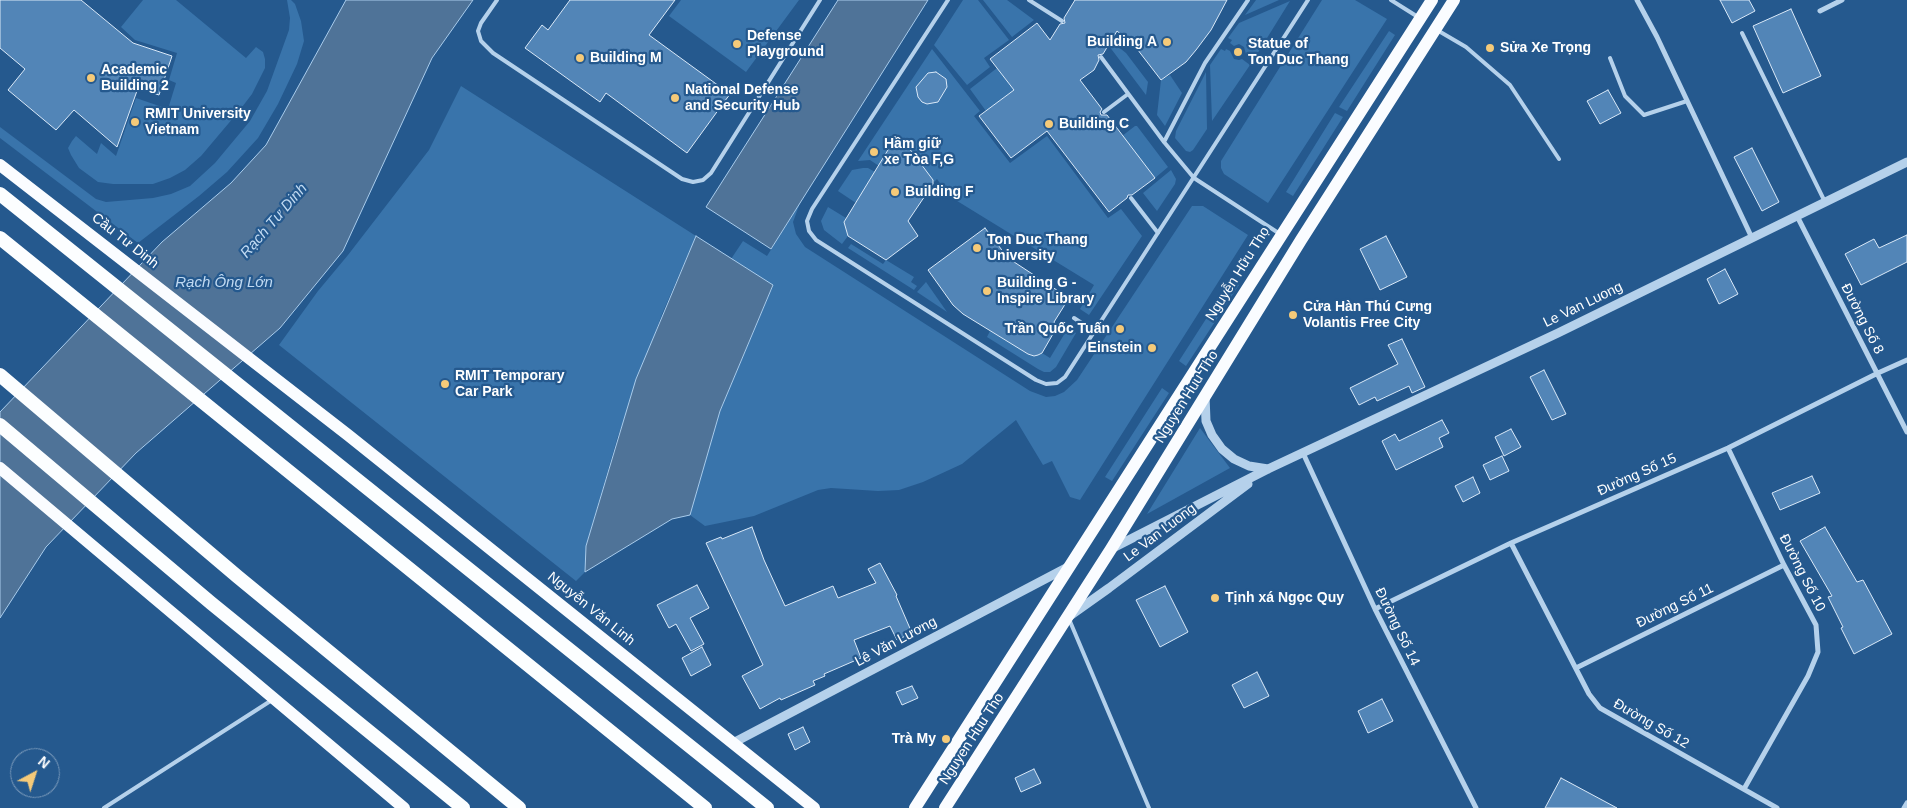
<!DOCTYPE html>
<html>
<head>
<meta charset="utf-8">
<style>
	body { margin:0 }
	#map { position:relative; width:1907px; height:808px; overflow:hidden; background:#25598e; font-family:Arial,sans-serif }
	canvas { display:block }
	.north { position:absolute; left:10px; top:748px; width:50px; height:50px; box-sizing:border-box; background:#25598e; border:1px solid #7c9bbb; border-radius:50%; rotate:40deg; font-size:14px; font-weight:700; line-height:20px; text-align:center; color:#fff }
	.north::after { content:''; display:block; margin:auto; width:18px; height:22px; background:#f5ca79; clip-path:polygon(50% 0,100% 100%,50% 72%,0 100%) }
</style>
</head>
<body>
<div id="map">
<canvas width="1907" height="808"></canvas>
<div class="north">N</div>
</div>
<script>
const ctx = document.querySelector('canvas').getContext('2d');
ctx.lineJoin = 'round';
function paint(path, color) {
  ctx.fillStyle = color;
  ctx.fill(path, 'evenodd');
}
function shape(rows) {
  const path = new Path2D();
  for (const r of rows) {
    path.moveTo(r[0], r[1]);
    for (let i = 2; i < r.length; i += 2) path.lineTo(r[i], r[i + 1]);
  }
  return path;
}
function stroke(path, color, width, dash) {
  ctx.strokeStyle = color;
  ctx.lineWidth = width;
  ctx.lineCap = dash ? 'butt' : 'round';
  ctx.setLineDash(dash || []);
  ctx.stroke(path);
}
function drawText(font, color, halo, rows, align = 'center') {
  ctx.font = font + ' Arial,sans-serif';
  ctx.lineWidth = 4.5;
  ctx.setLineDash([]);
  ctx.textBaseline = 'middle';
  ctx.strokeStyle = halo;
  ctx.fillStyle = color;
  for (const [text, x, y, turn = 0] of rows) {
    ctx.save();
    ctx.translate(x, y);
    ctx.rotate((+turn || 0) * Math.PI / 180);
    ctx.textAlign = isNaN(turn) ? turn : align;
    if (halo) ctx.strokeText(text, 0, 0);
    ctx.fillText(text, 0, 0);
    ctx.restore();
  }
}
const green = shape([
	[143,0,176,0,246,58,256,47,263,52,265,59,265,68,252,94,239,111,201,156,185,170,170,178,153,184,113,184,98,182,79,168,71,155,68,148,72,141,76,136,97,154,101,143,116,156,136,98,168,109,176,83,169,80,177,53,135,40,121,27],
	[287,0,291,0,295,4,301,21,304,41,297,64,278,104,258,138,227,172,199,196,138,243,0,138,0,127,96,199,106,202,153,198,171,194,190,186,215,163,250,121,267,91,289,30,290,18],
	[681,0,799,0,746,72,669,16],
	[963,0,978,0,1009,40,984,58,990,67,967,85,934,45],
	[983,0,1007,0,1034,20,1012,37],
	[1256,0,1279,0,1245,15],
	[1322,0,1355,0,1387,19,1268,203,1224,174,1221,168,1221,161],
	[1290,1,1254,59,1246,54,1244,47,1239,44,1234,46,1230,43,1232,40,1228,38,1239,23],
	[1389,31,1395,35,1347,111,1339,107],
	[1111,41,1126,53,1148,82,1146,95,1109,46],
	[932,49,980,111,974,116,1010,163,1047,136,1108,218,1121,209,1142,236,1089,315,1080,309,1094,285,949,196,937,179,934,182,903,141,898,141,891,145,879,166,870,160,858,161],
	[1221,49,1225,51,1226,49,1230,51,1234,59,1239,60,1242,59,1250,65,1212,121,1210,65],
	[997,68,1014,90,986,111,970,89],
	[1206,72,1207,129,1193,150,1190,152,1186,151,1175,138,1176,131],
	[1170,75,1182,93,1165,126,1157,115,1161,80],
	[461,86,696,236,662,314,617,439,586,546,585,572,576,581,279,345,318,291,348,255,429,150],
	[1335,113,1343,117,1293,196,1286,192],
	[1135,126,1137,126,1168,167,1155,178,1122,136],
	[863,168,868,168,875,172,856,203,838,191,852,170],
	[1171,170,1176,179,1175,184,1157,211,1143,193],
	[800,203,793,222,796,234,805,247,1030,391,1046,397,1055,396,1064,392,1077,380,1192,206,1203,206,1248,235,1080,500,1070,497,1052,461,1043,465,1016,420,962,464,923,482,899,490,878,491,831,488,818,490,754,516,705,526,690,515,720,411,773,286,731,259,743,241,767,256],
	[828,207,846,218,844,222,848,236,842,244,824,230,821,221],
	[851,244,883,264,886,260,914,277,911,282,917,286,914,290,848,248],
	[1231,280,1239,285,1186,366,1179,361],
	[926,282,947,312,917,292],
	[1068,328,1076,333,1056,367,1050,372,1044,372,1038,369,987,337,990,331,1031,355,1034,356,1042,353,1050,358],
	[1162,388,1169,393,1112,481,1105,477],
	[1200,428,1230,468,1147,514]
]);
const water = shape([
	[346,0,473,0,432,58,343,251,280,328,136,453,46,547,0,618,0,412,162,242,231,183,266,145,346,0],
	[838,0,928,0,771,249,706,207,838,0],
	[696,236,773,285,720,411,690,515,672,519,585,572,586,546,636,379,696,236]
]);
const building = shape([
	[0,0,81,0,133,43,172,56,159,95,138,88,117,147,74,110,56,130,8,90,25,69,0,48,0,0],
	[570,0,675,0,649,35,730,94,687,153,606,93,600,102,525,48,542,25,548,30,570,0],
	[1075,0,1227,0,1211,30,1196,50,1186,62,1161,80,1134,45,1117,31,1103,54,1098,55,1099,60,1094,70,1080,80,1102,109,1100,112,1101,115,1107,115,1155,178,1132,195,1128,195,1127,198,1109,212,1047,131,1011,158,979,116,1014,90,990,59,1037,23,1050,40,1060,24,1065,23,1064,18,1075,0],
	[1720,0,1749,0,1755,11,1732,23,1720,0],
	[1791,9,1821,76,1783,93,1753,26,1791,9],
	[936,72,946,79,947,87,938,102,927,104,922,102,918,97,916,87,928,73,936,72],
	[1608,90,1621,113,1600,124,1587,101,1608,90],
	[898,141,906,144,933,180,933,184,908,221,918,236,886,260,848,236,844,222,891,145,898,141],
	[1752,148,1779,202,1762,211,1734,157,1752,148],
	[985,228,1008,258,1069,298,1054,322,1057,327,1042,353,1038,355,1034,356,1028,354,963,314,953,305,928,270,985,228],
	[1907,235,1907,262,1861,285,1845,254,1874,239,1879,248,1907,235],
	[1386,236,1407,277,1380,290,1360,249,1386,236],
	[1725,269,1738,294,1719,304,1707,279,1725,269],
	[1402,339,1425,387,1412,393,1409,386,1377,401,1375,397,1359,405,1350,388,1398,364,1388,345,1402,339],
	[1544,370,1566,414,1552,420,1530,377,1544,370],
	[1442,420,1449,433,1439,438,1443,447,1396,470,1382,441,1395,434,1399,441,1442,420],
	[1511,429,1521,447,1504,456,1495,437,1511,429],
	[1502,456,1509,471,1490,480,1483,465,1502,456],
	[1812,476,1820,493,1780,510,1772,493,1812,476],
	[1473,477,1480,493,1463,502,1455,486,1473,477],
	[752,527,764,560,785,606,833,586,838,598,876,583,868,569,880,563,897,595,896,596,912,633,897,640,890,626,854,640,861,658,824,674,825,676,813,681,815,685,781,700,780,698,760,709,742,676,763,665,706,543,721,537,722,539,752,527],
	[1825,527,1857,582,1863,580,1892,634,1854,654,1841,628,1843,627,1828,597,1832,596,1800,541,1825,527],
	[697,585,709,608,690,618,704,644,691,651,676,624,669,628,657,605,697,585],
	[1165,586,1188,632,1160,647,1136,600,1165,586],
	[702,647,711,665,691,676,682,658,702,647],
	[1257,672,1269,696,1244,708,1232,685,1257,672],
	[912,686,918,698,902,705,896,692,912,686],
	[1382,699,1393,721,1368,733,1358,711,1382,699],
	[803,727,810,742,795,750,788,734,803,727],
	[1034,769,1041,783,1021,792,1015,778,1034,769],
	[1561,778,1617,808,1545,808,1561,778]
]);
const service = shape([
	[497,0,481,23,478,31,481,41,493,53,682,179,693,182,703,180,711,173,820,0],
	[948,0,812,209,807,221,809,231,816,240,1036,380,1046,384,1057,383,1065,377,1308,0],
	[1029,0,1062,21],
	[1391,0,1418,17],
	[1437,30,1466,47,1510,85,1559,159],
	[1742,33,1825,202],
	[1101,57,1164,142,1194,178,1280,234],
	[1610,58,1625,96,1644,115,1687,101],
	[1104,112,1128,94],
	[1164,142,1205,63,1248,0],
	[1131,198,1158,233],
	[1074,318,1094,331],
	[1069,619,1149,808],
	[104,808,272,700]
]);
const minor = shape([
	[1637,0,1657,37,1752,238],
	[1820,11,1842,0],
	[1797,216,1907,432],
	[1728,448,1784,565,1816,625,1818,652,1808,676,1744,789],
	[1303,453,1375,609,1476,808],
	[1511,543,1589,694,1600,708,1777,808],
	[1375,609,1511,543,1728,448,1878,373,1907,360],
	[1576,668,1784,565],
	[1904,808,1907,803]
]);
const tertiary = shape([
	[1205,396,1206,421,1212,435,1222,449,1234,459,1249,466,1268,469],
	[1111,549,1268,469,1558,333,1907,162],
	[1071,615,1109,588,1248,484],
	[733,743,1068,567]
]);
const primary = shape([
	[0,165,348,435,814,808],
	[0,468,404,808],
	[915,808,1432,0],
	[945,808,1111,549,1301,240,1454,0]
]);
const trunk = shape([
	[0,194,767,808],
	[0,238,705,808],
	[0,375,238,577,519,808],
	[0,425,211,603,463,808]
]);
const markers = [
	[1167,42,5,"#f5ca79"],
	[737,44,5,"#f5ca79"],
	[1490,48,5,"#f5ca79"],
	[1238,52,5,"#f5ca79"],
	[580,58,5,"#f5ca79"],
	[91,78,5,"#f5ca79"],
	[675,98,5,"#f5ca79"],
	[135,122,5,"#f5ca79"],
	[1049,124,5,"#f5ca79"],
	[874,152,5,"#f5ca79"],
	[895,192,5,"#f5ca79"],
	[977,248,5,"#f5ca79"],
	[987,291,5,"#f5ca79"],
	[1293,315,5,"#f5ca79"],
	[1120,329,5,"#f5ca79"],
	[1152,348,5,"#f5ca79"],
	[445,384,5,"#f5ca79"],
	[1215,598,5,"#f5ca79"],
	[946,739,5,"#f5ca79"]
];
const poiNames = [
	["Defense",747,36],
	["Playground",747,52],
	["Building A",1157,42,"right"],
	["Statue of",1248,44],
	["Ton Duc Thang",1248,60],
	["Sửa Xe Trọng",1500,48],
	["Building M",590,58],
	["Academic",101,70],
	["Building 2",101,86],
	["National Defense",685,90],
	["and Security Hub",685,106],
	["RMIT University",145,114],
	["Vietnam",145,130],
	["Building C",1059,124],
	["Hầm giữ",884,144],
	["xe Tòa F,G",884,160],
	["Building F",905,192],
	["Ton Duc Thang",987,240],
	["University",987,256],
	["Building G -",997,283],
	["Inspire Library",997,299],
	["Cửa Hàn Thú Cưng",1303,307],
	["Volantis Free City",1303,323],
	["Trần Quốc Tuấn",1110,329,"right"],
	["Einstein",1142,348,"right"],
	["RMIT Temporary",455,376],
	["Car Park",455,392],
	["Tịnh xá Ngọc Quy",1225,598],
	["Trà My",936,739,"right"]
];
const streetNames = [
	["Cầu Tư Dinh",125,241,38],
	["Nguyễn Hữu Thọ",1238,274,-58],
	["Le Van Luong",1583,305,-26],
	["Đường Số 8",1862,319,63],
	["Nguyen Huu Tho",1187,397,-58],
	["Đường Số 15",1637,475,-24],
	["Le Van Luong",1160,533,-37],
	["Đường Số 10",1802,573,63],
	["Đường Số 11",1675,606,-26],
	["Nguyễn Văn Linh",591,609,39],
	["Đường Số 14",1397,627,64],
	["Lê Văn Lương",896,642,-28],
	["Đường Số 12",1651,724,30],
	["Nguyen Huu Tho",972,739,-57]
];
const waterNames = [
	["Rạch Tư Dinh",274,221,-49],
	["Rạch Ông Lớn",224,283]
];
paint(green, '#3974ab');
paint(water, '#4f7398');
stroke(water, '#a9ccec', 1);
paint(building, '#5285b7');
stroke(building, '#dae9f8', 1);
stroke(service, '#b5d1eb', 4);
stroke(minor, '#b5d1eb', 5);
stroke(tertiary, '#b5d1eb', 9);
stroke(primary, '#fafcff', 12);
stroke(trunk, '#fcfeff', 14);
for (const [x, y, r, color] of markers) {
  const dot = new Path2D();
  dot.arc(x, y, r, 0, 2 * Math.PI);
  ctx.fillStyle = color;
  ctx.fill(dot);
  stroke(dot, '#25598e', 2);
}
drawText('bold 14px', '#fff', '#25598e', poiNames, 'left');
drawText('14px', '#fff', '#25598e', streetNames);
drawText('italic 15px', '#c1daf2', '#25598e', waterNames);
</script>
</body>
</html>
